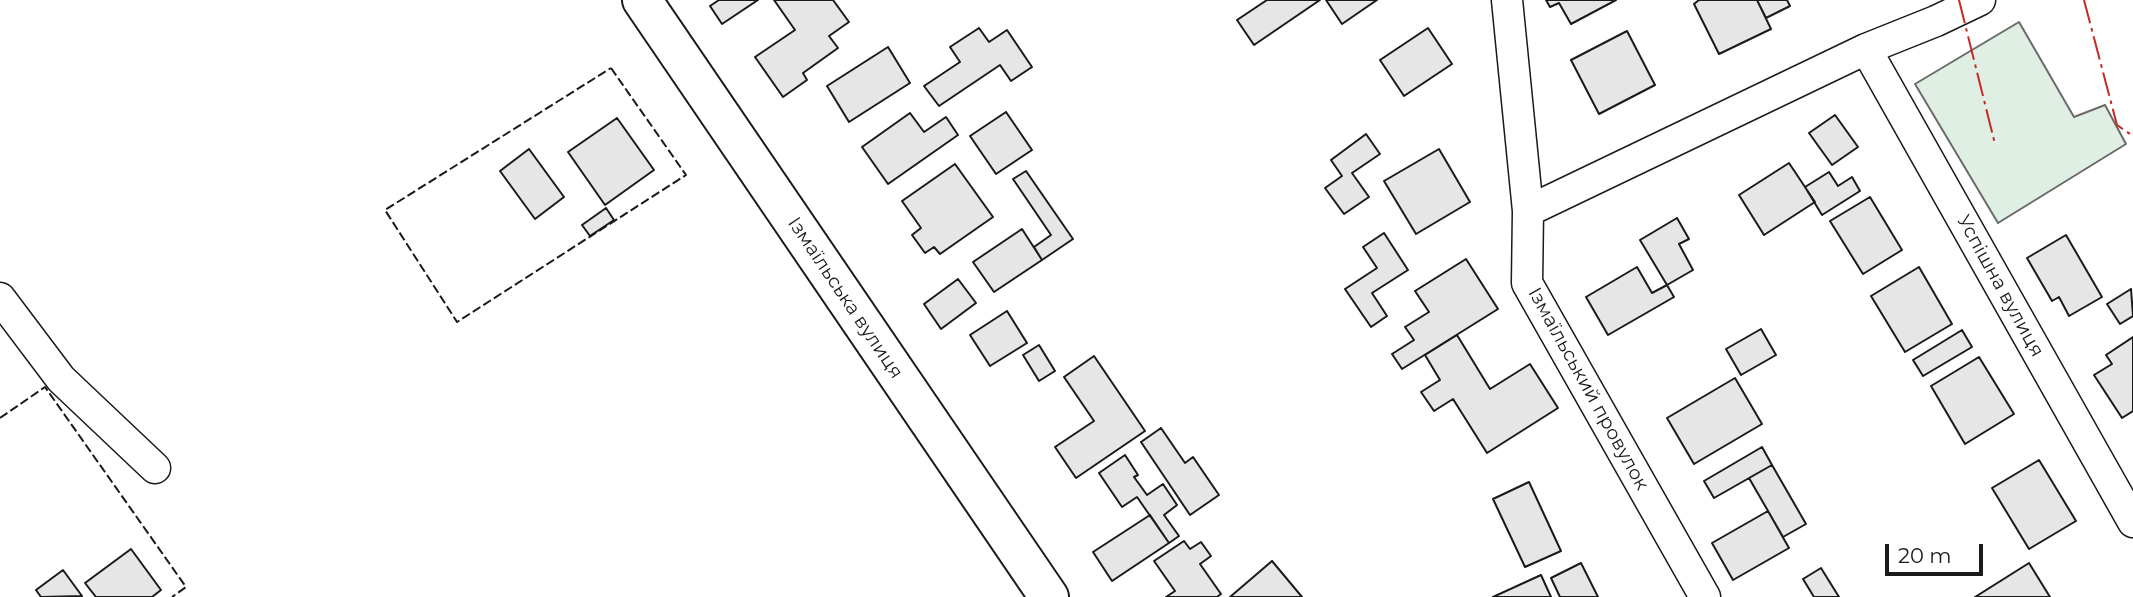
<!DOCTYPE html>
<html>
<head>
<meta charset="utf-8">
<style>
	body { margin:0 }
	#map { position:relative; width:2133px; height:597px; overflow:hidden; background:#fff; font-family:Montserrat,sans-serif }
	canvas { display:block }
	.scale { position:absolute; left:1885px; top:544px; width:98px; height:32px; box-sizing:border-box; border:4px solid #1a1a1a; border-top:0; padding-left:9px; font-size:21px; line-height:24px; white-space:nowrap; color:#1a1a1a; -webkit-text-stroke:5px #fff; paint-order:stroke }
</style>
</head>
<body>
<div id="map">
<canvas width="2133" height="597"></canvas>
<div class="scale">20 m</div>
</div>
<script>
const ctx = document.querySelector('canvas').getContext('2d');
ctx.lineJoin = 'round';
function paint(path, color) {
  ctx.fillStyle = color;
  ctx.fill(path, 'evenodd');
}
function shape(rows) {
  const path = new Path2D();
  for (const r of rows) {
    path.moveTo(r[0], r[1]);
    for (let i = 2; i < r.length; i += 2) path.lineTo(r[i], r[i + 1]);
  }
  return path;
}
function stroke(path, color, width, dash) {
  ctx.strokeStyle = color;
  ctx.lineWidth = width;
  ctx.lineCap = dash ? 'butt' : 'round';
  ctx.setLineDash(dash || []);
  ctx.stroke(path);
}
function drawText(font, color, halo, rows, align = 'center') {
  ctx.font = font + ' Montserrat,sans-serif';
  ctx.lineWidth = 5;
  ctx.setLineDash([]);
  ctx.textBaseline = 'middle';
  ctx.strokeStyle = halo;
  ctx.fillStyle = color;
  for (const [text, x, y, turn = 0] of rows) {
    ctx.save();
    ctx.translate(x, y);
    ctx.rotate((+turn || 0) * Math.PI / 180);
    ctx.textAlign = isNaN(turn) ? turn : align;
    if (halo) ctx.strokeText(text, 0, 0);
    ctx.fillText(text, 0, 0);
    ctx.restore();
  }
}
const green = shape([
	[2019,22,2074,117,2105,105,2126,144,1998,223,1915,84,2019,22]
]);
const building = shape([
	[719,0,758,0,722,24,710,6,719,0],
	[774,0,833,0,849,22,829,36,838,48,803,73,807,80,783,97,755,57,795,30,774,0],
	[1267,0,1320,0,1254,45,1237,20,1267,0],
	[1326,0,1377,0,1342,24,1326,0],
	[1546,0,1616,0,1571,24,1559,3,1550,7,1546,0],
	[1699,0,1757,0,1771,29,1719,54,1694,4,1699,0],
	[1757,0,1787,0,1790,6,1766,18,1757,0],
	[979,28,989,42,1007,30,1032,67,1011,81,1000,65,939,106,924,86,960,62,950,47,979,28],
	[1428,28,1452,64,1404,96,1380,60,1428,28],
	[1627,31,1655,85,1599,114,1571,60,1627,31],
	[888,47,910,83,849,122,827,86,888,47],
	[1006,112,1032,150,996,174,970,136,1006,112],
	[910,113,924,132,946,117,958,135,888,184,862,147,910,113],
	[1835,115,1858,147,1832,165,1809,133,1835,115],
	[617,118,654,170,605,205,568,152,617,118],
	[1366,134,1380,154,1352,173,1369,197,1344,214,1325,188,1342,176,1331,160,1366,134],
	[529,149,564,197,535,219,500,171,529,149],
	[1439,149,1470,202,1416,234,1384,181,1439,149],
	[1789,163,1815,202,1764,235,1739,195,1789,163],
	[955,164,993,217,940,254,934,247,925,253,912,235,921,228,902,201,955,164],
	[1026,171,1073,239,1042,260,1034,247,1051,235,1013,179,1026,171],
	[1829,172,1838,186,1852,177,1860,191,1822,215,1805,187,1829,172],
	[1870,197,1902,250,1863,274,1830,221,1870,197],
	[606,208,614,220,590,236,582,225,606,208],
	[1677,218,1689,239,1679,244,1693,270,1667,285,1640,240,1677,218],
	[1022,229,1042,260,994,292,973,262,1022,229],
	[1384,233,1408,270,1372,293,1387,316,1371,327,1345,289,1377,268,1363,247,1384,233],
	[2066,235,2102,297,2069,316,2059,297,2052,301,2027,258,2066,235],
	[1466,259,1498,309,1402,369,1392,354,1414,340,1405,327,1429,312,1415,291,1466,259],
	[1637,267,1652,293,1667,285,1674,297,1608,335,1586,297,1637,267],
	[1919,267,1952,324,1905,352,1871,296,1919,267],
	[958,279,976,303,941,329,924,304,958,279],
	[2131,289,2133,316,2120,324,2107,304,2131,289],
	[1007,311,1027,343,990,366,970,335,1007,311],
	[1761,329,1776,355,1741,375,1726,349,1761,329],
	[1962,330,1972,347,1923,376,1913,360,1962,330],
	[1457,335,1490,389,1530,364,1558,408,1487,453,1453,399,1434,411,1421,392,1440,380,1425,355,1457,335],
	[2133,337,2133,411,2122,418,2094,375,2112,364,2106,355,2133,337],
	[1039,345,1055,371,1039,381,1023,355,1039,345],
	[1094,356,1145,431,1076,478,1055,447,1094,421,1064,377,1094,356],
	[1979,357,2014,414,1965,444,1931,386,1979,357],
	[1735,378,1762,424,1694,464,1667,418,1735,378],
	[1161,428,1185,463,1193,457,1219,495,1190,515,1141,442,1161,428],
	[1762,447,1772,465,1714,498,1704,481,1762,447],
	[1125,455,1138,475,1134,477,1147,495,1163,484,1177,505,1164,515,1179,536,1169,543,1137,497,1122,507,1099,473,1125,455],
	[2039,460,2076,521,2029,549,1992,488,2039,460],
	[1772,465,1806,524,1783,537,1749,478,1772,465],
	[1529,482,1561,551,1525,567,1493,499,1529,482],
	[1768,511,1789,548,1733,580,1712,543,1768,511],
	[1150,515,1169,543,1112,581,1093,552,1150,515],
	[1184,541,1190,549,1201,542,1211,556,1200,564,1221,594,1217,597,1166,597,1175,591,1154,561,1184,541],
	[131,549,161,590,152,597,96,597,85,583,131,549],
	[1272,561,1302,597,1230,597,1272,561],
	[1581,563,1598,597,1560,597,1551,578,1581,563],
	[2029,563,2050,597,1975,597,2029,563],
	[1821,568,1839,597,1814,597,1803,579,1821,568],
	[63,570,82,596,41,597,36,590,63,570],
	[1541,575,1551,597,1493,597,1541,575]
]);
const street = shape([
	[1507,0,1528,211,1527,283,1705,597],
	[1866,49,2133,522],
	[1528,211,1866,49,1936,21,1980,0],
	[0,298,61,379,155,468]
]);
const primary = shape([
	[642,0,1049,597]
]);
const fence = shape([
	[611,68,686,175,457,322,385,210,611,68],
	[0,418,45,387,186,587,172,597]
]);
const power = shape([
	[1959,0,1995,144],
	[2084,0,2117,125,2133,136]
]);
const streetNames = [
	["Успішна вулиця",2000,286,61],
	["Ізмаїльська вулиця",845,298,56],
	["Ізмаїльський провулок",1588,389,61]
];
paint(green, '#e0efe3');
stroke(green, '#6a6a6a', 2);
paint(building, '#e6e6e6');
stroke(building, '#1a1a1a', 2);
stroke(street, '#1a1a1a', 33);
stroke(primary, '#1a1a1a', 42);
stroke(street, '#fff', 30);
stroke(primary, '#fff', 38);
stroke(fence, '#1a1a1a', 2, [9, 3.5]);
stroke(power, '#c62828', 2, [24, 5, 3.5, 5]);
drawText('19px', '#1a1a1a', '#fff', streetNames);
</script>
</body>
</html>
